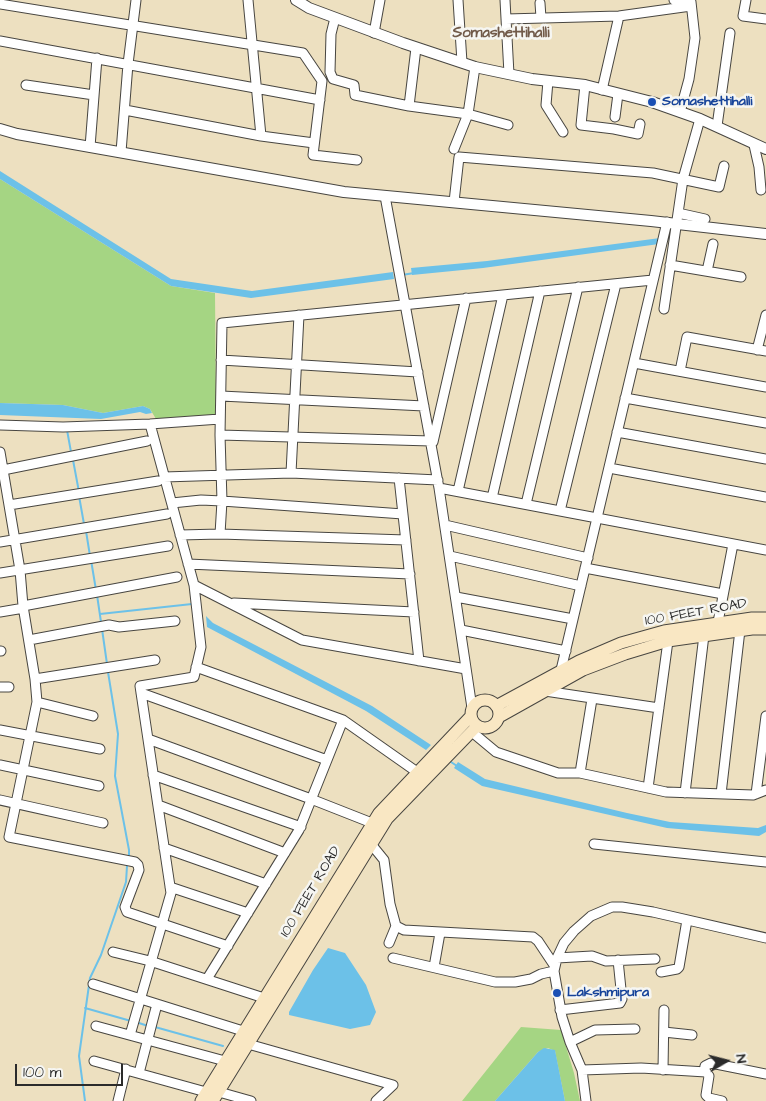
<!DOCTYPE html>
<html>
<head>
<meta charset="utf-8">
<style>
	body { margin:0 }
	#map { position:relative; width:766px; height:1101px; overflow:hidden; background:#ede0c0; font-family:"Architects Daughter",sans-serif }
	canvas { display:block }
	.north { position:absolute; left:701px; top:1036px; width:50px; height:50px; -webkit-text-stroke:4px #f6f6f2; paint-order:stroke; rotate:82deg; font-size:14px; font-weight:700; line-height:20px; text-align:center; color:#2b2b2b }
	.north::after { content:''; display:block; margin:auto; width:18px; height:22px; background:#2b2b2b; clip-path:polygon(50% 0,100% 100%,50% 72%,0 100%) }
	.scale { position:absolute; left:15px; top:1064px; width:108px; height:22px; box-sizing:border-box; border:2px solid #2b2b2b; border-top:0; padding-left:6px; font-size:15px; line-height:18px; white-space:nowrap; color:#2b2b2b; -webkit-text-stroke:4px #f6f6f2; paint-order:stroke }
</style>
</head>
<body>
<div id="map">
<canvas width="766" height="1101"></canvas>
<div class="north">N</div>
<div class="scale">100 m</div>
</div>
<script>
const ctx = document.querySelector('canvas').getContext('2d');
ctx.lineJoin = 'round';
function paint(path, color) {
  ctx.fillStyle = color;
  ctx.fill(path, 'evenodd');
}
function shape(rows) {
  const path = new Path2D();
  for (const r of rows) {
    if (r.length === 3) {
      path.moveTo(r[0] + r[2], r[1]);
      path.arc(r[0], r[1], r[2], 0, 2 * Math.PI);
      continue;
    }
    path.moveTo(r[0], r[1]);
    for (let i = 2; i < r.length; i += 2) path.lineTo(r[i], r[i + 1]);
  }
  return path;
}
function stroke(path, color, width, dash) {
  ctx.strokeStyle = color;
  ctx.lineWidth = width;
  ctx.lineCap = dash ? 'butt' : 'round';
  ctx.setLineDash(dash || []);
  ctx.stroke(path);
}
function drawText(font, color, halo, rows, align = 'center') {
  ctx.font = font + ' "Architects Daughter",sans-serif';
  ctx.lineWidth = 5;
  ctx.setLineDash([]);
  ctx.textBaseline = 'middle';
  ctx.strokeStyle = halo;
  ctx.fillStyle = color;
  for (const [text, x, y, turn = 0] of rows) {
    ctx.save();
    ctx.translate(x, y);
    ctx.rotate((+turn || 0) * Math.PI / 180);
    ctx.textAlign = isNaN(turn) ? turn : align;
    if (halo) ctx.strokeText(text, 0, 0);
    ctx.fillText(text, 0, 0);
    ctx.restore();
  }
}
const green = shape([
	[0,179,171,286,215,293,216,415,156,419,150,409,143,406,103,413,63,405,0,403],
	[521,1027,561,1030,574,1073,580,1101,565,1101,555,1051,548,1048,538,1052,495,1101,462,1101]
]);
const water = shape([
	[0,171,171,279,252,291,393,272,394,279,251,298,171,286,0,179],
	[660,238,659,244,483,268,412,275,411,268,487,261],
	[0,403,63,405,103,413,143,406,150,409,152,413,146,414,140,412,101,419,0,415],
	[206,616,213,623,372,706,431,745,426,750,366,711,207,627],
	[458,762,485,779,627,813,670,822,758,828,766,825,766,832,759,836,667,828,482,786,454,768],
	[328,948,345,953,366,985,376,1012,370,1025,350,1029,289,1015,289,1012,313,970],
	[544,1048,555,1050,565,1101,495,1101,538,1052]
]);
const stream = shape([
	[402,275,414,273],
	[67,430,71,452],
	[73,460,79,492],
	[79,496,84,524],
	[86,531,90,556],
	[91,560,96,590],
	[97,595,101,622],
	[100,614,192,604],
	[102,629,107,664],
	[108,672,118,734,115,776,129,850,129,855],
	[448,760,457,766],
	[85,1008,131,1021],
	[136,1022,148,1026],
	[155,1027,223,1046],
	[85,1101,79,1056,90,978,101,955,126,882,127,866]
]);
const minor = shape([
	[248,0,261,136],
	[458,0,462,62],
	[505,0,509,74],
	[746,0,743,16,766,19],
	[540,3,541,18],
	[0,4,303,53,322,81,313,155,357,160],
	[335,18,331,34,330,72,333,79,354,85,355,95,409,106,468,114,508,125],
	[506,19,619,16,691,6,674,0],
	[374,33,380,0],
	[0,41,320,100],
	[548,81,546,105,563,132],
	[26,85,94,95],
	[585,85,581,125,614,129,638,134,640,124],
	[602,90,619,16],
	[409,106,416,48],
	[125,110,261,136,314,143],
	[680,112,689,79,695,38,691,2],
	[615,117,618,94],
	[717,126,730,33],
	[754,145,759,167,761,190],
	[90,147,97,58],
	[454,149,468,114,475,67],
	[121,152,128,64,136,0],
	[385,196,439,488,472,708],
	[454,202,459,157,653,173,719,187,724,166],
	[678,213,705,219],
	[670,265,741,277],
	[707,271,713,244],
	[664,309,683,179,700,119],
	[757,350,766,315],
	[221,360,418,372],
	[634,363,766,387],
	[680,371,687,337,766,351],
	[221,396,424,406],
	[625,398,766,423],
	[0,425,63,427,150,424,220,419],
	[617,432,766,459],
	[220,435,431,441],
	[433,442,466,298],
	[0,452,20,570,23,606,35,679,37,702,9,837,135,862,138,865,139,870,125,907,127,912,228,946],
	[609,468,766,497],
	[3,470,147,441],
	[291,473,299,315],
	[164,477,291,473,438,480],
	[399,478,419,661],
	[439,488,766,550],
	[458,491,503,295],
	[492,498,540,291],
	[172,503,201,500,222,501,403,514],
	[526,504,578,287],
	[9,505,158,481],
	[560,511,616,284],
	[445,525,588,558],
	[220,534,222,501,220,435,222,323,653,280],
	[180,535,220,534,406,540],
	[0,542,167,514],
	[450,556,581,586],
	[188,564,410,574],
	[585,568,723,594],
	[0,573,168,546],
	[194,585,302,640,466,669],
	[456,597,573,619],
	[234,603,414,612],
	[23,606,177,577],
	[0,612,24,608],
	[718,622,733,544],
	[461,630,566,651],
	[29,640,109,625,119,627,175,621],
	[0,651,1,651],
	[196,667,343,720,417,772],
	[561,670,667,222],
	[35,679,155,660],
	[0,687,9,687],
	[545,691,659,708],
	[141,693,327,760],
	[37,702,93,716],
	[0,730,100,749],
	[472,732,496,752,558,773,580,773,666,792,753,795,766,790],
	[148,739,311,799,372,823],
	[0,765,99,786],
	[580,773,592,699],
	[153,775,301,827],
	[648,788,668,641],
	[685,793,704,635],
	[721,794,740,630],
	[756,794,766,716],
	[0,800,103,823],
	[158,805,285,853],
	[371,844,384,860,390,904,396,926,404,930,533,937,538,941,554,965],
	[594,844,766,862],
	[164,848,266,884],
	[170,887,248,913],
	[389,943,396,926],
	[113,952,150,961,264,998],
	[393,958,495,982,515,982,531,979,541,974,554,971],
	[557,958,592,956,606,961,655,959],
	[434,967,440,933],
	[661,972,677,969,679,967,687,920],
	[207,979,299,830,343,720],
	[93,984,243,1031],
	[560,1010,620,1003,622,999,618,960],
	[96,1026,225,1061],
	[664,1032,692,1035],
	[130,1035,171,893,140,686,194,677,201,647,194,585,150,424],
	[570,1042,595,1030,635,1029],
	[248,1044,393,1085],
	[94,1061,206,1092],
	[582,1070,641,1068,706,1072,709,1076,706,1095,709,1098,722,1101],
	[663,1070,664,1010],
	[704,1072,705,1066,711,1063,766,1074],
	[139,1073,157,1004],
	[219,1092,251,1101],
	[118,1101,126,1069],
	[376,1101,393,1085],
	[586,1101,582,1070,570,1042,562,1017,554,971,557,958,564,943,574,931,591,916,612,907,622,907,653,912,766,938]
]);
const tertiary = shape([
	[296,0,309,8,403,43,475,67,532,79,585,85,652,102,700,119,766,149],
	[0,129,17,134,344,192,651,221,766,234]
]);
const secondary = shape([
	[485,714,14],
	[496,706,579,661,621,643,664,631,752,618,766,618],
	[499,717,583,670,625,654,668,641,752,629,766,629],
	[201,1101,379,813,471,716],
	[213,1101,387,819,477,726]
]);
const markers = [
	[652,102,5,"#1a4fb4"],
	[557,993,5,"#1a4fb4"]
];
const transitNames = [
	["Somashettihalli",662,102],
	["Lakshmipura",567,993]
];
const streetNames = [
	["100 FEET ROAD",696,613,-10],
	["100 FEET ROAD",311,892,-59]
];
const neighbourhoodNames = [
	["Somashettihalli",501,34]
];
paint(green, '#a5d583');
paint(water, '#6cc1e8');
stroke(stream, '#6cc1e8', 2);
stroke(minor, '#484641', 11);
stroke(tertiary, '#484641', 12);
stroke(secondary, '#484641', 13);
stroke(minor, '#fff', 9);
stroke(tertiary, '#fff', 10);
stroke(secondary, '#f9e7c3', 11);
for (const [x, y, r, color] of markers) {
  const dot = new Path2D();
  dot.arc(x, y, r, 0, 2 * Math.PI);
  ctx.fillStyle = color;
  ctx.fill(dot);
  stroke(dot, '#f6f6f2', 2);
}
drawText('bold 14px', '#164399', '#f6f6f2', transitNames, 'left');
drawText('14px', '#2b2b2b', '#f6f6f2', streetNames);
drawText('bold 15px', '#715a49', '#f6f6f2', neighbourhoodNames);
</script>
</body>
</html>
